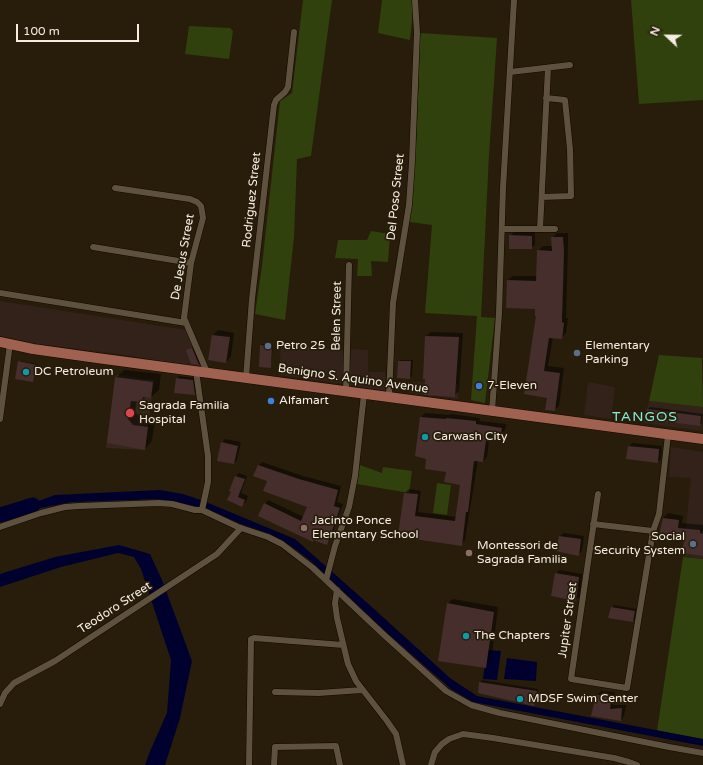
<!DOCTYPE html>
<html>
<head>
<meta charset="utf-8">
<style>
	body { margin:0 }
	#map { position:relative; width:703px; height:765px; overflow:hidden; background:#281d0b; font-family:"Varela Round",sans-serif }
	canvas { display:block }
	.north { position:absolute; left:647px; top:16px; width:40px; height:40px; -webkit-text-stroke:3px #281d0b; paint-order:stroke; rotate:292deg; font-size:11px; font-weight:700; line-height:16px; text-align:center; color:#f5ede2 }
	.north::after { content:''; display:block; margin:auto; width:14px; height:18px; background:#f5ede2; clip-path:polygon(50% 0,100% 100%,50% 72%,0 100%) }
	.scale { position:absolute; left:16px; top:24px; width:123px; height:18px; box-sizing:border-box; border:2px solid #f5ede2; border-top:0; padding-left:5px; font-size:12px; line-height:14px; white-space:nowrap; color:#f5ede2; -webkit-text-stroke:3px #281d0b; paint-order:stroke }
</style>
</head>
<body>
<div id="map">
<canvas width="703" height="765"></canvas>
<div class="north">N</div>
<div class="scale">100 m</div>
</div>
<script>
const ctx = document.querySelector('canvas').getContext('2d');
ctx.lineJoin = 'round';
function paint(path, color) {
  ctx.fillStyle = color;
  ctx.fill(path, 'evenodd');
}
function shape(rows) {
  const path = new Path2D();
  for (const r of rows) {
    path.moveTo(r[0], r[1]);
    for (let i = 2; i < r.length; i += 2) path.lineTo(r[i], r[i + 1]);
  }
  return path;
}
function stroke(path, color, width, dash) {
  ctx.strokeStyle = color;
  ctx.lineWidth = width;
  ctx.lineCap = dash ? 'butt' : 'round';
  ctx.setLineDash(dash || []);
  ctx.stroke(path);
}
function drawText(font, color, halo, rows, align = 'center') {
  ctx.font = font + ' "Varela Round",sans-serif';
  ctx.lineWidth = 3.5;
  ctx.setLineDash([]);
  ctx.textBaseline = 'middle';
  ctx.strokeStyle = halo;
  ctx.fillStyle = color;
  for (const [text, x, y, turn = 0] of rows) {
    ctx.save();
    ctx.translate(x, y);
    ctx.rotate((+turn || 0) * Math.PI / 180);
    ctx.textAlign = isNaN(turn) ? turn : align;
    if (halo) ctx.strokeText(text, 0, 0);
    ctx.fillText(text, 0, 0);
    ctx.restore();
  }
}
const commercial = shape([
	[0,301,186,330,202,368,125,355,38,344,0,336],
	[281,343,345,351,344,384,279,375],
	[350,349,368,350,368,372,385,372,385,391,348,385],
	[410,382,423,382,423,383,458,384,458,399,409,393],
	[588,382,615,387,611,419,584,415],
	[649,401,703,407,702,431,643,423],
	[671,447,703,452,703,559,683,557,691,478,669,477]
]);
const medical = shape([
	[116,375,154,380,145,450,106,448]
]);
const green = shape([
	[303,0,332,0,311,156,297,159,294,237,285,320,255,314,262,266,280,101,292,93],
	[382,0,414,0,410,40,378,33],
	[631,0,703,0,703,100,639,104],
	[189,26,230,28,233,31,229,59,185,54],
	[420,33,497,38,489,155,481,317,495,318,485,403,471,400,477,316,425,313,432,225,410,222,417,128],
	[371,231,390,234,388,262,371,261,372,276,357,276,358,259,335,258,338,240,367,240],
	[659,355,702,358,703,407,649,401],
	[360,465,382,473,383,467,412,471,409,493,357,484],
	[437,483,451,485,447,515,433,513],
	[683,557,703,559,703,739,657,731]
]);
const water = shape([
	[160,490,183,494,201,500,295,539,373,608,450,678,477,696,703,739,703,746,473,702,451,689,385,631,311,561,291,546,270,534,241,524,205,508,158,499,72,502,40,508,0,522,0,515,55,495],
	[119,545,150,554,162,580,192,661,180,718,165,765,145,765,151,749,167,713,171,660,141,569,134,557,118,553,61,567,0,587,0,574,55,557],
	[487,650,501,651,497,680,483,679],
	[507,658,537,662,536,681,504,679]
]);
const shadow = shape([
	[514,232,535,232,535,245,531,248,510,236],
	[557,233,568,233,568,246,566,318,568,318,566,333,561,338,553,337,548,366,564,368,559,406,554,410,548,397,525,393,537,315,536,308,508,280,513,276,538,276,538,251,543,246,553,246,552,238],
	[218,330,234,333,231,357,226,362,213,335],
	[431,332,463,333,459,391,454,396,426,336],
	[262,344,273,345,271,367,261,345],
	[194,347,201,362,199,364,192,363,187,351],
	[401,360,413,360,412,375,410,378,399,362],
	[20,361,37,364,33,381,19,362],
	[124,370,161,374,159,390,151,397,146,397,141,401,137,400,135,412,141,418,155,420,152,441,145,449,108,443,116,378],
	[179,376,195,378,196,392,194,394,177,379],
	[650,407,703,414,702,423,699,425,647,419,648,409],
	[425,413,450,415,451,414,480,418,479,421,506,424,505,430,501,434,490,433,487,457,483,461,478,460,465,540,461,545,415,538,405,493,409,489,421,491,418,512,457,517,461,484,447,471,427,458,421,417],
	[225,439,241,442,237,460,234,463,222,443],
	[632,443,662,446,661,459,658,462,629,447],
	[262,462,303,476,341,486,337,502,343,504,330,540,326,543,314,539,312,541,265,504,268,500,304,517,308,506,269,481,259,465],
	[239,473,247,476,241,493,248,496,246,502,242,505,232,491,236,476],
	[668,513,683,516,682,523,703,525,703,555,685,541,663,518],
	[564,533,584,536,582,551,578,555,560,536],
	[559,570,582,574,580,596,576,600,556,574],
	[453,599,498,607,491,662,486,667,448,603],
	[614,605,637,609,635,619,633,621,612,608],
	[482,680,538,689,536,702,534,704,480,683],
	[601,691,615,692,613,705,626,705,624,716,621,720,592,715,597,695]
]);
const river = shape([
	[0,515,33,505]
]);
const building = shape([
	[509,235,532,236,532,249,509,249],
	[551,237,563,237,564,251,562,322,564,323,562,339,549,338,544,371,560,373,555,411,545,410,547,398,524,394,536,316,535,316,535,309,506,308,507,280,536,281,537,250,552,251],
	[212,335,230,337,226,363,208,360],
	[425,336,459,337,455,397,424,395,425,379,423,379],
	[260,345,272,346,271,368,259,367],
	[192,348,199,365,191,364,186,350],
	[18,361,37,365,33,382,15,379],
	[398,361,411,361,410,379,397,378],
	[115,377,153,382,151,398,143,397,142,402,131,401,128,419,133,425,148,427,145,450,107,443],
	[176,378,193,380,195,395,174,393],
	[647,409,701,416,700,426,646,419],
	[420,417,446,419,446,418,476,421,476,424,502,428,501,435,487,433,483,462,474,461,468,512,466,512,462,546,414,539,415,537,398,535,404,493,418,494,415,516,455,521,460,485,444,482,446,472,425,469,426,459,415,456],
	[221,442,238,446,234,464,217,461],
	[628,446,659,449,658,463,626,459],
	[258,465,299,479,338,490,334,506,340,508,327,545,313,540,313,542,258,516,264,503,301,521,307,507,263,491,267,481,253,476],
	[235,476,245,479,238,497,245,500,242,507,227,500,231,492,229,491],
	[663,518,679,520,678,528,700,530,700,533,703,534,703,556,682,553,684,541,658,539],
	[559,536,581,539,579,556,556,551],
	[555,573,579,577,576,601,551,596],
	[447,603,494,612,486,668,438,661],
	[611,607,635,611,633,622,608,618],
	[479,682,537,691,534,706,478,693],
	[596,695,612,695,610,709,622,708,621,721,591,716]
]);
const street = shape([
	[510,72,570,65],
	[115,188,190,199,197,202,201,206,203,218,191,263,184,318,207,372],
	[542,197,571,196,570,149,565,100,546,98],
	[502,229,555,229],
	[540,229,548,68],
	[93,247,191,263],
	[0,293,186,323],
	[196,371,208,456,208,482,202,510],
	[246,378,252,299,274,105,276,100,285,92,288,87,294,32],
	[346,391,349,265],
	[389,396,393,303,409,205,412,162,417,33,415,0],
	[492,411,499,313,503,188,514,0],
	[0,419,10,344],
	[598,494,571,679,627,688,653,531,659,514,668,435],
	[593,524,653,531],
	[0,527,41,513,65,507,79,506,159,503,172,504,195,510,202,510,238,527,268,537,282,544,313,568,383,634,446,691,471,705,500,713,669,747,703,753],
	[326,580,335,546,349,507,355,476,364,394],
	[337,590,335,603,337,618,348,664,356,681,387,721,396,734,403,765],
	[275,692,319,693,362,690],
	[0,704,5,693,14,683,55,661,217,554,241,528],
	[249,765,251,639,254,638,343,645],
	[274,765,275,747,336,746,340,765],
	[431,765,435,752,442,744,449,739,463,734,493,738,614,758,629,762,637,765]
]);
const primary = shape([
	[0,342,33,349,97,358,703,439]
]);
const markers = [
	[268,346,4,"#5c6f8a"],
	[577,353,4,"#5c6f8a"],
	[26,372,4,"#0f9aa8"],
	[479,386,4,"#3f7fe0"],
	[271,401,4,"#3f7fe0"],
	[130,413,5,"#e0444e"],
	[425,437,4,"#0f9aa8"],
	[304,528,4,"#8d6e63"],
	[693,544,4,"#5c6f8a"],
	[469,553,4,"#8d6e63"],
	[466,636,4,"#0f9aa8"],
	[520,699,4,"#0f9aa8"]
];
const streetNames = [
	["Del Poso Street",396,197,-84],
	["Rodriguez Street",252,200,-84],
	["De Jesus Street",183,257,-80],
	["Belen Street",337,316,-89],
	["Benigno S. Aquino Avenue",353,379,8],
	["Teodoro Street",115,608,-33],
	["Jupiter Street",568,620,-82]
];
const poiNames = [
	["Petro 25",276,346],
	["Elementary",585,346],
	["Parking",585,360],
	["DC Petroleum",34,372],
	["7-Eleven",487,386],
	["Alfamart",279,401],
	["Sagrada Familia",139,406],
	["Hospital",139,420],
	["Carwash City",433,437],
	["Jacinto Ponce",312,521],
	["Elementary School",312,535],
	["Social",685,537,"right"],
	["Security System",685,551,"right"],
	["Montessori de",477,546],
	["Sagrada Familia",477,560],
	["The Chapters",474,636],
	["MDSF Swim Center",528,699]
];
const quarterNames = [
	["TANGOS",645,417]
];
paint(commercial, '#322219');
paint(medical, '#35271b');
paint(green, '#30410d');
paint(water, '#00002f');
paint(shadow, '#0007');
stroke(river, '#00002f', 15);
paint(building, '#462e2d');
stroke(street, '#110700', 7);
stroke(primary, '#110700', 11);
stroke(street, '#5e513e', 6);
stroke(primary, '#a06151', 10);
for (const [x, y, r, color] of markers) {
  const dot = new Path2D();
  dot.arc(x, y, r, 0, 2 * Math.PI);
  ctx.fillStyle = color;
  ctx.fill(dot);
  stroke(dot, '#281d0b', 1.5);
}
drawText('12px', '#f5ede2', '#281d0b', streetNames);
drawText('12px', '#f5ede2', '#281d0b', poiNames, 'left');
ctx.letterSpacing = '1px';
drawText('14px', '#84ebd8', '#281d0b', quarterNames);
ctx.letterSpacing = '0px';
</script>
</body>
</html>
